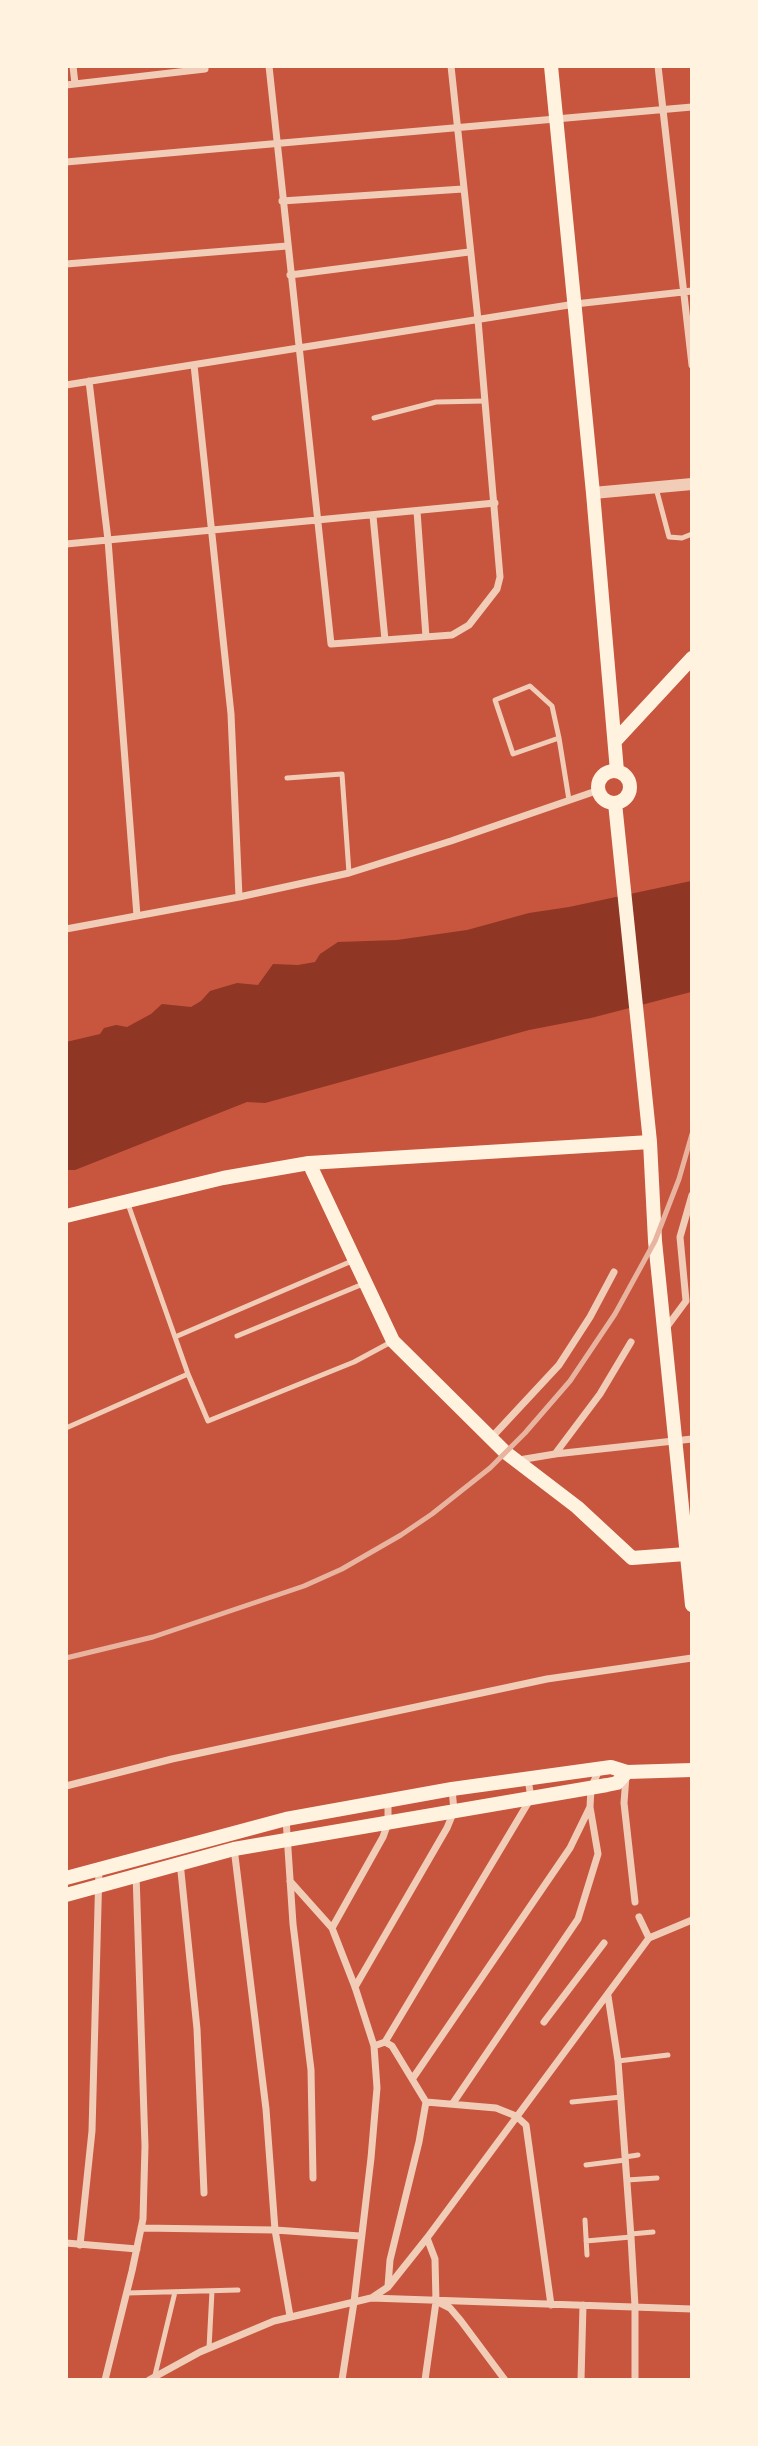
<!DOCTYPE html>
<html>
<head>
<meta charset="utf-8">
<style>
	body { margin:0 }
	#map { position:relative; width:758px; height:2446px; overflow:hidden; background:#c8553d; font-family:"Nunito Sans",sans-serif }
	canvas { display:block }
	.frame { position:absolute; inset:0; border:68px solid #fff3e0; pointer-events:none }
</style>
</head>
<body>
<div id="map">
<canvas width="758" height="2446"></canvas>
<div class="frame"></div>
</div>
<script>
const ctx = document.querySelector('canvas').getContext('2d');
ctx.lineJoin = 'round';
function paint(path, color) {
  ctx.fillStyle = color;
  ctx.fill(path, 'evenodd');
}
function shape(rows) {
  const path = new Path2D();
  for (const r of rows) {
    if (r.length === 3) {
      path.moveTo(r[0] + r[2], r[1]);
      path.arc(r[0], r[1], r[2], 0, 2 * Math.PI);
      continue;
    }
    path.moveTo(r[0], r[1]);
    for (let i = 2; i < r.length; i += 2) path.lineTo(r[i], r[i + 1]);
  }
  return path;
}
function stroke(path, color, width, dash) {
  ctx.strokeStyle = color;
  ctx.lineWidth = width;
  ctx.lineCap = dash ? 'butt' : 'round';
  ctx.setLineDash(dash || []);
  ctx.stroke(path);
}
const water = shape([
	[691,881,691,992,591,1018,529,1030,265,1103,247,1102,75,1170,67,1170,66,1042,100,1034,104,1028,116,1025,127,1027,151,1014,162,1004,191,1007,201,1001,210,991,237,983,258,985,273,964,298,965,315,962,320,954,338,942,397,940,467,930,529,913,569,907]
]);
const service = shape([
	[374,418,436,402,485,401],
	[656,488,669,537,682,538,692,534],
	[559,738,513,754,495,700,530,686,552,706,559,738,569,800],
	[287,778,342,774,349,873],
	[237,1336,363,1284],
	[175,1337,352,1261],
	[188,1374,208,1421,354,1362,393,1341],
	[66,1428,188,1374,128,1204],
	[618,2061,668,2055],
	[572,2102,621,2097],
	[625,2157,638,2155],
	[586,2165,625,2160],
	[627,2180,657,2178],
	[585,2220,587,2255],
	[631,2234,653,2232],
	[586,2241,631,2237],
	[127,2293,238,2290],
	[209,2348,212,2291],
	[155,2375,175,2292]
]);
const minor = shape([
	[73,66,75,84],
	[269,66,331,644,452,635,469,625,497,589,500,577,478,320,451,66],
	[658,66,692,365],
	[66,85,205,69,205,66],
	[66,162,692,107],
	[282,201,463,189],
	[66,264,287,246],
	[290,275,469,252],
	[194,365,231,714,239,897],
	[89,381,108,540,137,916],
	[66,385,575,304,692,291],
	[417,511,426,637],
	[373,516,385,640],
	[66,544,495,503],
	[66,929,239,897,349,873,451,841,599,790],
	[666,1328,686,1301,680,1237,692,1195],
	[492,1437,559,1365,590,1317,614,1272],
	[555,1454,600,1394,631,1342],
	[519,1460,555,1454,692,1439],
	[626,1776,624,1803,635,1902],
	[66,1786,172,1759,547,1679,692,1658],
	[286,1819,293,1924,311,2070,313,2178],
	[234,1848,266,2109,275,2230,290,2316],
	[180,1862,197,2029,204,2193],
	[290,1881,332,1928,355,1987,374,2046,377,2088,371,2158,354,2302,342,2380],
	[639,1917,649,1938],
	[332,1928,383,1837,388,1823,388,1801],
	[355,1987,447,1828,454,1811,452,1789],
	[608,1996,618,2061,631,2237,635,2306,635,2380],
	[544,2022,604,1943],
	[385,2042,392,2046,426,2102,496,2108,516,2116,526,2125,551,2305],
	[374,2046,385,2042,531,1798,528,1779],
	[413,2078,570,1848,590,1807,591,1788,599,1770],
	[453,2103,578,1919,598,1854,590,1807],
	[141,2228,275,2230,360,2236],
	[66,2243,137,2249],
	[80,2245,92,2131,99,1869],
	[388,2286,390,2260,419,2142,426,2102],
	[373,2297,388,2287,427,2238,649,1938,692,1920],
	[440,2303,450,2308,461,2321,505,2380],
	[105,2380,132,2271,143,2219,145,2146,136,1874],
	[149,2380,200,2352,274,2321,371,2298,692,2309],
	[425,2380,436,2302,435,2259,427,2238],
	[581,2380,583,2305]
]);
const tertiary = shape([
	[593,493,692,484]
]);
const secondary = shape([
	[551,66,593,493,617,771],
	[616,740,692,658],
	[614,787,16],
	[615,803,650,1142,655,1241,692,1605],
	[309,1163,393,1341,505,1452,577,1507,632,1558,686,1554],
	[66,1216,223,1178,309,1163,650,1142],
	[66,1878,286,1819,452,1789,611,1767,627,1772,692,1770],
	[66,1895,234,1849,607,1785,617,1783,627,1772]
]);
const rail = shape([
	[66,1658,153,1637,304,1586,342,1569,401,1535,432,1514,490,1468,525,1433,570,1381,615,1314,655,1241,679,1179,692,1134]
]);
paint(water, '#8f3625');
stroke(service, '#f1ccb7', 5);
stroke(minor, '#f1ccb7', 7);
stroke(tertiary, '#f1ccb7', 12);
stroke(secondary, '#fff3e0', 14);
stroke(rail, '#e9b49f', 5);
</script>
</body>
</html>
